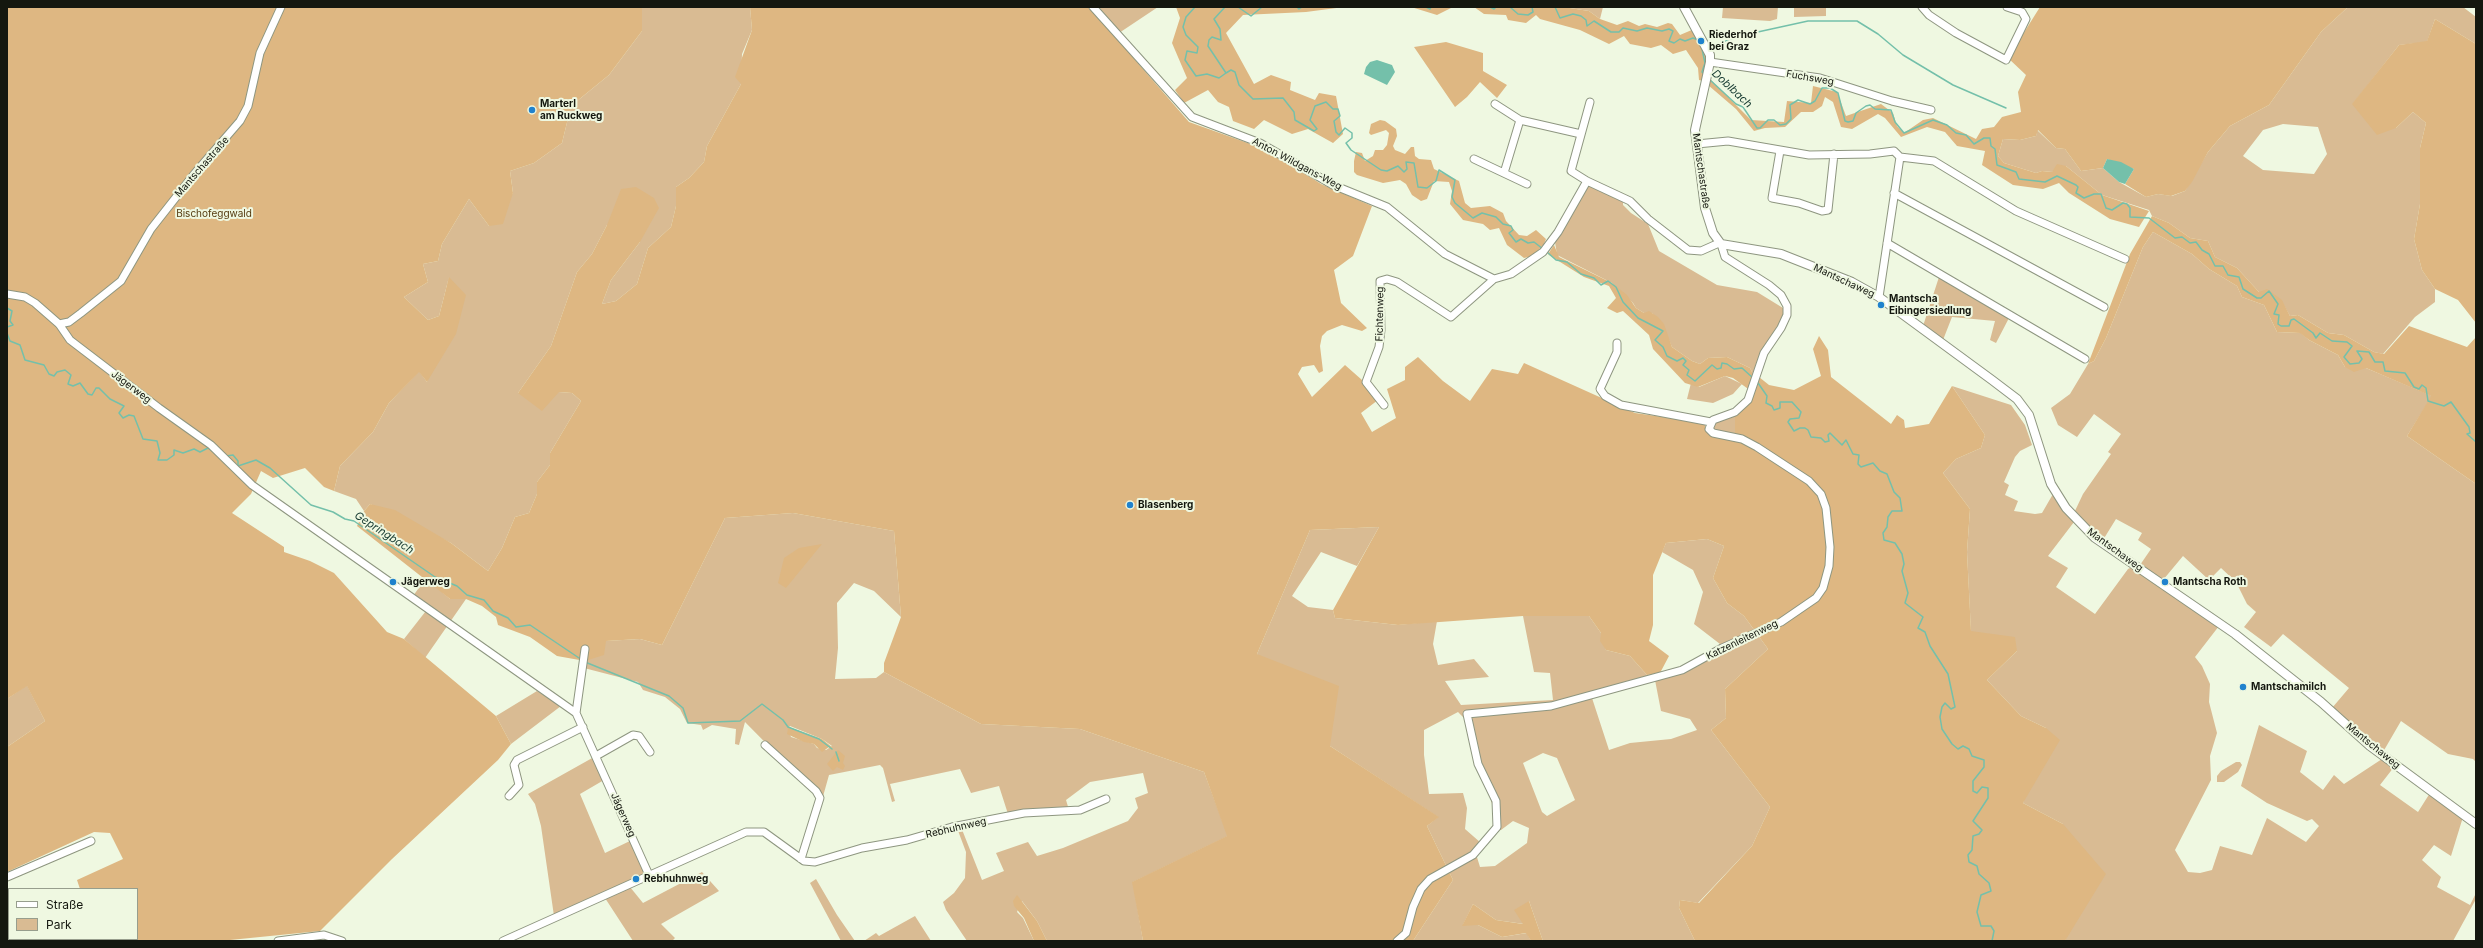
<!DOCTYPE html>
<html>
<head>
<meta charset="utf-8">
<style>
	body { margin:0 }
	#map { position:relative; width:2483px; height:948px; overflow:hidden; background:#eff8e1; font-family:Inter,sans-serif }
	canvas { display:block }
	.frame { position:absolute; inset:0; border:8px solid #14170f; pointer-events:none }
	.legend { position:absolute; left:8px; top:888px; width:130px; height:52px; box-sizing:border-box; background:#eff8e1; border:1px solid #979e8d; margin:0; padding:5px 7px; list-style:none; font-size:12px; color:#14170f }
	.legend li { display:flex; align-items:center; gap:8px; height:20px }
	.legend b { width:20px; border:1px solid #979e8d }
</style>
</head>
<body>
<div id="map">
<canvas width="2483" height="948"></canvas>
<div class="frame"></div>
<ul class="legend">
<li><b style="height:5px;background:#fff"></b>Straße</li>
<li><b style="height:11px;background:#d9bb93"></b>Park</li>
</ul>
</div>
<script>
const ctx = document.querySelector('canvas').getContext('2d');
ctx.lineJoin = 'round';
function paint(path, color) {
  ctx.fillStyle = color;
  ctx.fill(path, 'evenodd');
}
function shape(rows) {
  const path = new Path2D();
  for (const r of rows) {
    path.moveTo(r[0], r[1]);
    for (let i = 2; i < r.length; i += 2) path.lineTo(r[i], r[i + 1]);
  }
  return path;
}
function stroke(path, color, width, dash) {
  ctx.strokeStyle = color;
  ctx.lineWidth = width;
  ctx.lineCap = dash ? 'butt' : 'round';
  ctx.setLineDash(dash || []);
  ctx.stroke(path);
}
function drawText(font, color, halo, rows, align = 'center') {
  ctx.font = font + ' Inter,sans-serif';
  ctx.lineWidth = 4;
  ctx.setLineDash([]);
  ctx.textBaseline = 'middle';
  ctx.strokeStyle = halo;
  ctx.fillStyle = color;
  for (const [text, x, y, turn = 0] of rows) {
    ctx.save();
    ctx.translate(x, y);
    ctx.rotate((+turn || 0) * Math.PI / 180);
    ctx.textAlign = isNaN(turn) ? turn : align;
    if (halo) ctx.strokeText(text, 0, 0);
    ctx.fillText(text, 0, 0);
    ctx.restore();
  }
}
const green = shape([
	[642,7,750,7,752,30,742,54,741,84,707,146,704,162,689,178,676,187,676,206,671,227,648,248,637,284,616,301,602,304,611,280,640,242,607,225,592,254,577,272,551,346,518,393,559,392,572,393,581,401,550,453,550,465,537,482,537,494,529,513,515,517,502,548,488,571,451,543,370,504,364,511,356,499,334,491,340,466,373,432,389,403,419,371,427,382,449,277,439,316,428,320,404,297,428,282,423,264,438,261,442,244,469,199,489,226,513,193,510,171,534,163,562,143,571,106,609,75,642,31],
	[1099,7,1158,7,1119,33],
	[1563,7,1603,7,1600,19,1589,11],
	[1723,7,1778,7,1777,19,1770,21,1722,18],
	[1794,7,1826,7,1826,16,1794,17],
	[2348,7,2463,7,2476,17,2476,44,2435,19,2427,42,2399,45,2353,104,2396,128,2413,112,2426,123,2420,148,2420,204,2414,239,2422,270,2435,289,2435,302,2415,317,2383,354,2374,352,2344,335,2328,333,2298,315,2290,316,2281,300,2259,292,2237,268,2215,257,2208,241,2190,238,2169,223,2152,216,2149,210,2102,195,2066,166,2052,172,2042,171,2036,173,2004,163,1998,156,2003,139,2020,140,2036,136,2037,130,2056,148,2065,149,2081,171,2103,168,2119,182,2146,197,2158,194,2172,196,2185,191,2208,152,2230,126,2269,105,2321,32],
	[2283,124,2318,127,2327,154,2314,174,2263,170,2243,156,2263,130],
	[1590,186,1623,201,1623,205,1631,213,1648,224,1659,251,1717,285,1757,292,1783,308,1784,305,1785,312,1754,376,1750,368,1727,357,1708,358,1700,364,1692,361,1672,347,1666,333,1652,313,1644,313,1636,308,1633,303,1612,283,1557,255,1555,242,1585,189],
	[2153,232,2192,254,2209,269,2237,286,2242,297,2264,305,2277,332,2301,333,2309,340,2338,355,2345,367,2366,368,2432,396,2407,436,2476,484,2476,762,2473,759,2448,754,2401,721,2383,752,2332,708,2349,688,2283,634,2271,647,2244,627,2256,612,2247,604,2236,582,2221,568,2209,580,2183,556,2163,580,2140,565,2151,549,2138,540,2142,533,2116,519,2103,540,2074,513,2083,494,2111,454,2108,452,2121,434,2094,414,2077,437,2058,425,2051,408,2070,394,2088,364,2094,361,2106,338,2143,247],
	[1939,277,2009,318,1996,343,1990,340,1995,321,1952,317,1943,340,1923,326],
	[1725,376,1742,384,1733,394,1713,403,1687,399,1691,383,1699,387],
	[1952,386,2011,405,2025,425,2032,445,2020,451,2015,457,2004,482,2009,485,2005,495,2018,501,2014,511,2035,514,2042,513,2053,494,2074,522,2048,556,2068,568,2056,587,2095,614,2128,569,2132,567,2219,626,2195,657,2202,666,2210,684,2209,702,2217,733,2210,756,2211,780,2175,850,2188,872,2200,873,2212,870,2220,846,2252,855,2267,818,2306,842,2319,826,2312,819,2307,821,2267,803,2241,786,2259,725,2307,751,2300,772,2323,790,2334,775,2344,784,2382,759,2394,767,2380,785,2418,812,2430,793,2463,817,2451,856,2434,845,2422,860,2441,877,2437,887,2470,905,2476,893,2476,899,2453,941,2065,941,2067,934,2063,824,2023,803,2046,728,2021,716,1987,680,2017,651,1971,632,1967,552,1970,509,1943,473,1956,459,1981,448,1985,435],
	[1735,414,1736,436,1715,432,1713,424],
	[793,513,894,531,901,617,874,591,854,583,837,603,838,648,835,679,876,678,884,672,981,724,1080,729,1204,772,1228,836,1133,882,1143,941,1047,941,1037,921,1022,901,1017,912,1023,918,1034,941,967,941,946,910,943,902,954,893,965,878,966,852,957,828,961,827,982,880,1004,871,996,853,1028,842,1037,856,1063,848,1128,821,1138,808,1135,798,1148,793,1143,773,1090,782,1066,800,1069,810,1008,814,999,786,971,793,960,769,890,784,895,801,892,802,883,768,880,765,829,775,822,800,745,722,739,745,735,744,736,729,712,725,703,730,701,725,687,723,680,709,665,697,643,690,638,682,584,668,585,661,605,641,640,639,662,645,725,518],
	[790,726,822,739,832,746,826,750,817,748,814,744,791,737,788,728],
	[1379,527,1357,566,1321,552,1292,596,1308,607,1333,610,1335,618,1398,625,1437,621,1433,644,1438,665,1474,659,1489,677,1445,681,1461,705,1553,700,1550,673,1534,672,1523,616,1589,616,1601,633,1606,650,1630,656,1647,675,1677,670,1709,653,1720,644,1694,624,1703,592,1693,570,1662,552,1666,543,1707,539,1724,546,1713,578,1727,603,1744,616,1768,649,1725,689,1726,718,1711,730,1770,807,1752,846,1698,903,1680,900,1679,908,1695,941,1543,941,1529,901,1524,924,1496,920,1473,904,1463,925,1478,925,1502,937,1527,933,1531,941,1413,941,1453,880,1427,826,1438,817,1330,746,1257,654,1310,530],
	[1655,680,1661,711,1690,719,1697,730,1671,739,1630,743,1609,750,1592,698],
	[1458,712,1465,719,1494,810,1495,822,1481,843,1465,829,1467,808,1463,793,1429,794,1424,755,1424,730],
	[1543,753,1557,758,1575,800,1547,816,1542,812,1523,763],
	[1513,821,1529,828,1527,843,1495,866,1480,867,1476,854,1497,830,1501,830],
	[426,578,450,599,466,599,425,658,404,639,429,607,413,596],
	[27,685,45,721,7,747,7,699],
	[537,691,561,706,511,744,496,716],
	[594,757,604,780,580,794,605,853,632,840,644,869,643,874,554,916,541,826,535,804,528,794],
	[2236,762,2240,762,2242,765,2238,772,2224,782,2217,782,2217,776,2221,771],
	[702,872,719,891,661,924,675,938,672,941,633,941,605,898,630,887,643,903],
	[816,879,837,915,855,941,841,941,810,883],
	[915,916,931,941,864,941,876,933,879,936]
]);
const forest = shape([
	[7,7,642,7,642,31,609,75,571,106,562,143,534,163,510,171,513,193,503,224,489,226,469,199,442,244,438,261,423,264,428,282,404,297,428,320,439,316,449,277,466,295,456,334,427,382,419,372,389,403,373,432,340,466,334,491,324,487,305,468,273,478,261,471,251,494,232,513,284,547,284,552,310,561,334,573,387,632,404,639,496,716,511,744,498,760,392,859,320,931,220,941,7,941,7,929,9,929,9,939,137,939,137,889,80,889,77,880,123,859,110,833,94,832,7,872,7,747,45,721,27,686,7,699],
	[750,7,1096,7,1136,61,1189,122,1270,151,1321,184,1372,206,1353,256,1334,270,1341,303,1367,328,1362,331,1342,325,1327,331,1322,336,1320,346,1323,371,1319,373,1314,365,1302,367,1298,374,1312,397,1345,365,1362,380,1378,400,1361,413,1372,432,1396,418,1387,389,1405,380,1405,367,1418,357,1443,381,1470,401,1492,369,1518,374,1524,363,1635,413,1705,423,1705,431,1735,441,1735,414,1744,409,1753,397,1759,377,1769,385,1794,390,1821,376,1813,349,1819,336,1828,350,1831,377,1891,424,1897,415,1904,420,1905,428,1929,424,1952,386,1985,435,1981,448,1956,459,1943,473,1970,509,1967,552,1971,631,2015,637,2017,651,1987,680,2021,716,2046,728,2060,740,2023,803,2063,824,2106,874,2065,941,1695,941,1679,908,1680,900,1699,903,1752,846,1770,807,1711,730,1726,718,1725,689,1768,649,1744,616,1727,603,1713,578,1724,546,1707,539,1666,543,1653,575,1653,625,1649,641,1669,656,1660,673,1647,675,1630,656,1606,650,1600,641,1601,633,1589,616,1523,616,1398,625,1335,618,1333,610,1379,527,1310,530,1257,654,1339,686,1330,746,1439,817,1427,826,1453,880,1413,941,1143,941,1132,882,1227,836,1204,772,1080,729,981,724,884,672,884,663,901,617,894,531,793,513,725,518,662,645,640,639,606,641,604,655,585,661,557,656,530,637,498,625,496,617,482,606,466,599,450,599,357,526,364,511,370,504,395,510,451,543,488,571,502,548,515,517,529,513,537,494,537,482,550,465,550,453,581,401,572,393,559,392,542,411,518,393,551,346,577,272,592,254,607,225,621,189,636,187,654,198,659,208,640,242,611,280,602,304,616,301,637,284,648,248,671,227,676,206,676,187,689,178,704,162,707,146,741,84,735,77,752,30],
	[1176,7,1344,7,1306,12,1243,15,1226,33,1254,84,1271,75,1291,82,1290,90,1315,100,1319,93,1336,96,1343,134,1333,143,1308,129,1292,134,1264,120,1254,129,1233,121,1229,107,1218,102,1208,90,1184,103,1175,90,1187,78,1172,43,1180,18],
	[1411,7,1453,7,1437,15],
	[1474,7,1563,7,1589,11,1600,19,1617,25,1628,21,1639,26,1645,24,1657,27,1668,23,1672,24,1680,35,1694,29,1707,56,1703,81,1699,80,1698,68,1686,50,1673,54,1661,45,1651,48,1630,44,1624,36,1609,44,1580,30,1540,19,1536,15,1526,23,1508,20,1506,15,1484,14],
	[2040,7,2348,7,2321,32,2269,105,2230,126,2208,152,2192,182,2185,191,2171,196,2158,194,2146,197,2125,184,2134,169,2107,159,2103,168,2081,171,2065,149,2056,148,2038,130,2036,136,2020,140,2003,139,1998,156,2004,163,2036,173,2042,171,2052,172,2057,164,2066,166,2102,195,2149,211,2139,227,2110,219,2069,193,2059,183,2043,189,2013,185,1982,165,1985,151,1957,146,1945,132,1927,127,1901,137,1885,118,1878,114,1852,129,1841,127,1833,102,1825,97,1822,106,1813,112,1801,112,1785,127,1765,128,1754,131,1736,109,1708,85,1710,79,1751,120,1784,122,1787,101,1811,103,1813,86,1837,92,1846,116,1881,104,1893,113,1897,126,1904,133,1923,120,1933,118,1976,139,1982,129,1994,127,2002,117,2021,112,2018,92,2026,75,2008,58],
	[2435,19,2476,44,2476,323,2458,300,2435,289,2422,270,2414,239,2420,204,2420,148,2426,123,2413,112,2396,128,2377,135,2352,104,2399,45,2427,41],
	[1446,42,1483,53,1483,71,1507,85,1497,98,1480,82,1467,97,1455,107,1414,47],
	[1380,120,1385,121,1396,129,1397,136,1393,146,1395,150,1405,154,1411,147,1414,147,1415,156,1419,159,1431,160,1434,169,1459,181,1465,203,1471,208,1490,206,1503,213,1506,221,1519,235,1527,236,1536,230,1546,239,1544,244,1533,256,1524,258,1507,245,1499,228,1490,230,1483,224,1463,220,1450,204,1452,191,1449,182,1434,181,1427,199,1421,201,1412,195,1406,184,1400,180,1383,183,1357,175,1354,172,1354,161,1356,152,1362,153,1365,161,1373,156,1375,150,1383,150,1387,145,1389,133,1386,130,1371,135,1369,133,1371,124],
	[2152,216,2169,223,2190,238,2208,241,2215,257,2237,268,2259,292,2267,289,2282,300,2290,316,2298,315,2328,333,2344,335,2374,352,2384,354,2409,326,2467,347,2476,337,2476,484,2407,436,2431,396,2366,368,2354,372,2345,367,2338,355,2309,340,2300,333,2277,332,2264,305,2242,297,2237,286,2209,269,2192,254,2153,232,2143,247,2106,338,2094,361,2088,364,2130,254],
	[1554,245,1559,257,1612,283,1627,295,1636,308,1644,313,1649,311,1658,317,1664,324,1672,347,1692,361,1700,364,1708,358,1727,357,1750,368,1754,376,1751,391,1733,378,1725,376,1698,387,1685,383,1653,349,1649,335,1623,311,1617,313,1607,308,1616,298,1609,286,1584,277,1549,255,1548,254],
	[822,544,786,588,778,583,784,558,799,548],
	[786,726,822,739,833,748,829,747,822,752,814,744,804,742,787,734,788,728],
	[838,750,845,756,843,763,845,766,843,770,837,767,833,771,827,764],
	[1017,895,1037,921,1047,941,1034,941,1024,918,1014,906,1013,901],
	[1529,901,1543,941,1531,941,1526,933,1502,937,1478,925,1462,926,1473,904,1496,920,1523,924,1514,910]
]);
const water = shape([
	[1377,60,1392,65,1395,72,1387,85,1364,74,1366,67,1370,62],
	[2107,159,2121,162,2134,169,2125,184,2119,182,2103,168]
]);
const stream = shape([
	[1195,7,1186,17,1183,27,1186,35,1198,47,1197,53,1187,51,1185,60,1196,76,1207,74,1219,78,1226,73,1208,46,1209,40,1212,37,1221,40,1220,29,1214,19,1225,7],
	[1238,7,1251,16,1262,7],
	[1297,7,1299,9,1302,7],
	[1426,7,1430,9,1431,7],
	[1490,7,1494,9,1496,7],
	[1510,7,1518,14,1528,15,1533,12,1532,7],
	[1555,7,1560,18,1573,14,1581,16,1586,20,1587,26,1594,21,1611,32,1619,32,1623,28,1637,31,1647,28,1662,31,1669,29,1673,31,1669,41,1674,43,1680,39,1685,41,1693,38,1698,40],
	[1723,42,1744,35,1808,21,1857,21,1878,34,1903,55,1953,85,2006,108],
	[1702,49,1705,63,1702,72,1705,75],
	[1226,73,1231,70,1235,72,1239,85,1253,99,1283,98,1294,112,1295,120,1314,131,1317,129,1310,120,1315,106,1326,102,1333,109,1338,109,1340,116,1334,121,1336,132,1339,135,1345,128,1352,133,1352,138,1346,143,1351,150,1381,170,1387,171,1398,166,1404,172,1407,169,1406,162,1414,163,1418,187,1427,188,1436,181,1439,170,1455,180,1452,197,1455,203,1473,218,1482,213,1496,217,1503,224,1511,226,1513,230,1509,233,1516,242,1521,239,1528,243,1534,242,1543,249],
	[1709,79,1736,104,1743,107,1757,128,1760,128,1768,120,1774,120,1780,125,1786,124,1791,119,1790,105,1798,100,1810,104,1815,101,1822,88,1830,88,1838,93,1845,121,1848,122,1853,121,1856,113,1866,106,1870,105,1875,109,1891,110,1895,122,1904,133,1933,120,1947,125,1956,133,1966,135,1974,144,1984,138,1990,138,1991,146,1995,149,1997,165,2016,172,2019,179,2045,182,2057,176,2076,185,2078,187,2076,193,2084,198,2094,194,2101,194,2106,208,2112,210,2123,203,2127,204,2130,208,2130,217,2149,218,2175,238,2182,237,2190,243,2196,242,2202,250,2209,254,2215,266,2223,266,2228,275,2239,277,2243,289,2257,298,2261,298,2269,291,2278,304,2274,314,2279,315,2278,324,2281,326,2289,326,2291,320,2294,319,2313,333,2316,338,2320,333,2332,341,2347,342,2352,346,2344,357,2350,364,2359,363,2362,359,2357,351,2369,352,2375,362,2383,362,2385,371,2405,373,2414,387,2419,389,2422,385,2426,388,2428,401,2444,406,2451,402,2469,427,2470,433,2467,434,2476,442],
	[1547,252,1556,260,1567,262,1581,274,1594,278,1601,285,1608,281,1616,287,1623,302,1638,318,1663,331,1655,340,1663,347,1667,356,1677,361,1683,358,1686,361,1683,365,1689,370,1687,375,1695,381,1712,365,1717,369,1721,368,1722,363,1727,364,1734,369,1742,368,1753,378],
	[7,308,12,311,10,321,13,325,7,327,7,333,10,341,20,345,25,360,44,365,49,374,54,376,57,372,65,370,71,375,68,384,73,386,80,383,88,394,92,395,96,388,99,388,110,399,124,406,119,413,123,418,129,415,134,416,143,439,157,441,160,453,158,460,167,460,174,455,174,450,183,453,194,449,200,452,208,448,212,451],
	[1756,380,1767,396,1766,403,1772,406,1774,410,1780,408,1780,402,1792,402,1801,412,1799,418,1790,419,1788,422,1794,431,1800,428,1805,428,1808,430,1811,437,1821,438,1825,442,1829,441,1828,435,1830,433,1842,445,1846,440,1853,454,1859,455,1858,464,1861,467,1873,463,1880,471,1887,474,1894,492,1900,498,1902,511,1892,511,1888,517,1887,527,1883,533,1884,540,1895,543,1902,554,1904,564,1902,571,1908,593,1905,603,1923,617,1918,628,1925,632,1930,646,1948,674,1955,707,1951,709,1945,703,1942,707,1940,717,1942,729,1952,744,1958,749,1963,746,1969,749,1972,756,1984,760,1984,767,1973,781,1973,791,1977,793,1982,787,1988,788,1988,798,1973,821,1982,830,1979,834,1973,836,1972,850,1968,855,1969,862,1977,866,1979,874,1989,883,1991,891,1981,895,1977,912,1981,926,1991,926,1994,931,1992,941],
	[226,456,233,455,238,461,238,466,256,460,270,468,311,505,333,512,345,519,354,521,435,577,457,586,467,595,484,600,493,611,508,618,516,627,530,625,582,660],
	[585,662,669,696,683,708,688,723,740,721,762,704,783,720,788,727,819,739,832,749],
	[836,752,839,761]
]);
const minor = shape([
	[1093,7,1192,117,1260,143,1333,185,1387,207,1445,254,1494,279,1511,274,1543,252,1558,232,1587,181],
	[1922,7,1929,15,1956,33,2006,60,2026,19,2022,12,2007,7],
	[1710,62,1820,78,1892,101,1931,110],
	[1590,102,1571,171,1587,181,1630,201,1648,219,1688,250,1701,251,1719,243],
	[1495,104,1520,120,1504,173],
	[1520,120,1581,134],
	[1697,144,1728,141,1809,155,1870,154,1894,151,1900,157,1879,297],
	[1780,151,1772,198,1799,203,1822,211,1828,210,1834,154],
	[1900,157,1934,161,2016,211,2125,259],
	[1474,159,1527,184],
	[1894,193,2104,307],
	[1887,243,2085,359],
	[7,294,25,297,35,303,59,324,70,340,159,408,211,445,252,485,576,713,649,875],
	[59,324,69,322,81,313,121,281,151,229,195,173,240,121,248,106,260,53,281,7],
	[1617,343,1617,352,1600,389,1605,396,1621,405,1711,422],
	[1384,405,1366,382,1379,347,1381,330,1380,281,1387,279,1397,282,1451,317,1494,279],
	[576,713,585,649],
	[765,745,816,791,820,798,801,859],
	[596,756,633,735,639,736,650,752],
	[509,796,519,785,514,765,517,760,583,727],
	[7,877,91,841],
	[278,941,324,935,342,941],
	[503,941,746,832,764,832,804,861,815,862,862,848,907,840,952,827,1024,813,1080,810,1106,799],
	[1397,941,1406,933,1413,907,1421,889,1430,879,1473,855,1497,827,1496,801,1478,764,1467,714,1551,706,1682,670,1722,648,1781,622,1816,598,1823,588,1829,566,1830,547,1826,508,1821,494,1809,481,1757,447,1742,439,1713,433,1709,429,1713,420,1735,412,1748,400,1764,353,1781,328,1787,315,1787,306,1781,295,1769,285,1725,257,1721,244]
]);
const tertiary = shape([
	[1684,7,1710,55,1710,62,1695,130,1705,208,1713,233,1721,244,1781,254,1852,282,1879,297,1992,380,2017,399,2029,415,2051,484,2066,508,2095,538,2235,634,2321,702,2370,746,2476,824]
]);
const markers = [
	[1701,41,4,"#2082cd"],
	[532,110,4,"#2082cd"],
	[1881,305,4,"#2082cd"],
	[1130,505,4,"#2082cd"],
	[393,582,4,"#2082cd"],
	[2165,582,4,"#2082cd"],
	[2243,687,4,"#2082cd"],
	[636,879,4,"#2082cd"]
];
const poiNames = [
	["Riederhof",1709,35],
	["bei Graz",1709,47],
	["Marterl",540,104],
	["am Ruckweg",540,116],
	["Mantscha",1889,299],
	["Eibingersiedlung",1889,311],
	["Blasenberg",1138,505],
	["Jägerweg",401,582],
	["Mantscha Roth",2173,582],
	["Mantschamilch",2251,687],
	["Rebhuhnweg",644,879]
];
const streetNames = [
	["Fuchsweg",1810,78,10],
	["Anton Wildgans-Weg",1297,164,28],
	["Mantschastraße",202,167,-49],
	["Mantschastraße",1701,171,82],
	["Mantschaweg",1844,281,25],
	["Fichtenweg",1380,314,-89],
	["Jägerweg",131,387,37],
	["Mantschaweg",2115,550,36],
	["Katzenleitenweg",1742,640,-26],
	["Mantschaweg",2373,746,39],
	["Jägerweg",623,815,66],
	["Rebhuhnweg",956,828,-13]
];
const parkNames = [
	["Bischofeggwald",214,214]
];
const waterNames = [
	["Doblbach",1732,89,43],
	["Gepringbach",384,533,33]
];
paint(green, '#d9bb93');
paint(forest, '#deb782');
paint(water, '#74c0aa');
stroke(stream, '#74c0aa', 1.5);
stroke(minor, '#8e9680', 9);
stroke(tertiary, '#8e9680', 10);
stroke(minor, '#fff', 7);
stroke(tertiary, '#fff', 8);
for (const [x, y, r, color] of markers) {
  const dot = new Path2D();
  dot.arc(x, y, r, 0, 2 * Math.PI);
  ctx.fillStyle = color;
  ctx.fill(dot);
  stroke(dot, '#eff8e1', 1.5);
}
drawText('bold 10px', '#14170f', '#eff8e1', poiNames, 'left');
drawText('10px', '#14170f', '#eff8e1', streetNames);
drawText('10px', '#543a0f', '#eff8e1', parkNames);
drawText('italic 11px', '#153930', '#eff8e1', waterNames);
</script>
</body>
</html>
